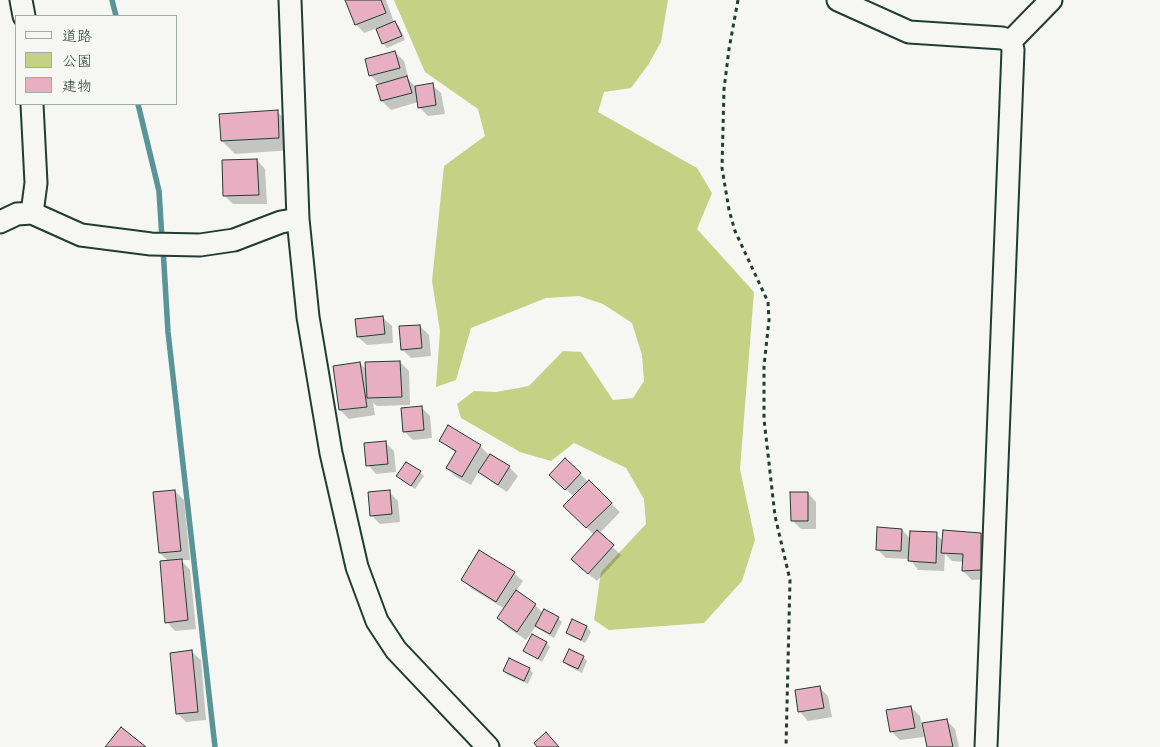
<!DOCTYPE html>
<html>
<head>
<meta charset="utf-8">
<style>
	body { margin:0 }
	#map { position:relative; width:1160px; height:747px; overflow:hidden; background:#f6f6f2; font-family:"Balsamiq Sans","Klee One",sans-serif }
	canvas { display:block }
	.legend { position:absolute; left:15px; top:15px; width:162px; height:90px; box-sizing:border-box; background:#f6f6f2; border:1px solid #a0aca6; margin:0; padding:6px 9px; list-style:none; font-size:15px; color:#1f3d34 }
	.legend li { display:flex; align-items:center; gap:10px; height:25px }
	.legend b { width:25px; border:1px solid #a0aca6 }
</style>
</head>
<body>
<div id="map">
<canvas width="1160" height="747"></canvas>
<ul class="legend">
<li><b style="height:6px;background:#f6f6f2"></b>道路</li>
<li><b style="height:14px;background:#c5d285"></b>公園</li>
<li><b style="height:14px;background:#e8afc2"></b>建物</li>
</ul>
</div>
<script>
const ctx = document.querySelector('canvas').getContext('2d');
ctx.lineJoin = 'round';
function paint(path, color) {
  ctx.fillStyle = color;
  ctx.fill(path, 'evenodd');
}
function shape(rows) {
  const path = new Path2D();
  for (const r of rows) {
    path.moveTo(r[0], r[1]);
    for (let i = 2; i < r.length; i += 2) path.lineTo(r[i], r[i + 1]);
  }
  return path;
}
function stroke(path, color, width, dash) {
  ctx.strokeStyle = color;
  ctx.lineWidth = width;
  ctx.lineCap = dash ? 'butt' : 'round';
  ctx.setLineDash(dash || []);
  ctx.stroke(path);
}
const green = shape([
	[394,0,668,0,661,42,648,65,631,88,604,92,598,112,697,168,712,193,697,229,754,292,740,469,755,540,742,581,704,623,609,630,594,620,601,572,646,524,644,499,626,468,574,443,551,461,520,452,461,418,457,404,474,391,496,392,529,386,563,351,581,352,613,400,633,398,644,381,642,355,632,323,603,304,579,296,546,298,471,328,456,380,436,387,440,331,432,281,444,166,485,136,478,109,425,72]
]);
const shadow = shape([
	[347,0,386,0,394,22,399,26,405,40,387,48,383,43,377,28,364,33,356,24],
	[395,52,404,61,408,76,406,77,416,87,432,85,441,93,445,114,428,116,419,107,418,102,391,110,382,101,378,86,380,85,370,75],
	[277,112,291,125,292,150,235,154,222,141],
	[257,160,265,169,267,204,233,204,225,196],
	[383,318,392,326,393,343,367,345,358,337],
	[420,326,429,335,431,356,411,358,402,349],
	[400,362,409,371,410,405,377,406,373,403,375,415,349,419,340,410,360,363,367,370],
	[422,408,430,416,432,438,413,440,404,431],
	[441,441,480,446,490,456,509,467,518,476,507,492,489,480,479,471,471,485,456,477,447,468,456,453],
	[385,442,394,451,396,472,376,474,368,465],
	[420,472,424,476,415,489,402,480],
	[580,474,620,512,599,534,621,555,597,581,581,568,594,535,565,506,574,497,551,475],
	[175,491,184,500,190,560,181,560,190,570,196,629,175,631,167,622,169,562,160,553],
	[389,492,398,501,400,522,380,524,371,515],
	[808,493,816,502,816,529,801,529,792,520],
	[902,530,911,539,936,534,943,541,980,534,989,543,989,579,972,580,963,571,964,562,952,561,945,554,944,571,918,570,910,559,886,558,877,549],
	[514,573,523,581,516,591,535,605,543,613,558,618,562,622,554,638,540,630,536,626,526,640,507,627,498,618,505,609,472,589,463,580],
	[573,621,587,627,591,632,585,643,571,636,567,632],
	[546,643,550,647,542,662,524,650],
	[192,652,201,660,206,720,186,722,177,713],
	[583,657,587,661,582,673,568,666,564,662],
	[529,669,533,673,528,684,508,675,504,671],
	[819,687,828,696,832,717,808,721,800,712,796,691],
	[911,707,920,716,924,737,900,740,892,732],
	[946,720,955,729,959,747,929,747]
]);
const stream = shape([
	[112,0,116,16],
	[138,104,159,191,162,239],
	[163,248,168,332,215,747]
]);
const building = shape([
	[345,0,381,0,386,13,355,25,345,0],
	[395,21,402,36,382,44,376,29,395,21],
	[395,51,400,68,369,76,365,59,395,51],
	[407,76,412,93,381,101,376,85,407,76],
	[433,83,436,105,418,108,415,86,433,83],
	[278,110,279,138,221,141,219,114,278,110],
	[257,159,259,195,223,196,222,160,257,159],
	[383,316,385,334,357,337,355,319,383,316],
	[420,325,422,348,401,350,399,326,420,325],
	[400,361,402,397,367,398,365,362,400,361],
	[360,362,367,407,339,410,333,366,360,362],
	[422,406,424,430,403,432,401,408,422,406],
	[448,425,481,445,462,477,446,468,456,451,439,441,448,425],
	[386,441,388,464,366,466,364,443,386,441],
	[490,454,510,466,498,485,478,472,490,454],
	[565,458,581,473,565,490,549,475,565,458],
	[406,462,421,471,411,486,396,476,406,462],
	[589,480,612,503,586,528,563,506,589,480],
	[175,490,181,551,159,553,153,492,175,490],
	[390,490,392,514,370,516,368,492,390,490],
	[790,492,808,492,808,521,791,521,790,492],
	[877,527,902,529,901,551,876,550,877,527],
	[597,530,614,545,588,574,571,559,597,530],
	[943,530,981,533,981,570,962,571,963,554,941,553,943,530],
	[910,531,937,532,936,563,908,561,910,531],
	[479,550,515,572,496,602,461,580,479,550],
	[182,559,188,620,165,623,160,561,182,559],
	[516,590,536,604,517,632,497,618,516,590],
	[544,609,559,617,550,634,535,626,544,609],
	[572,619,587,626,581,640,566,633,572,619],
	[532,634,547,642,538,659,523,651,532,634],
	[569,649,584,656,578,669,563,662,569,649],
	[192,650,198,712,176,714,170,653,192,650],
	[509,658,530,668,524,681,503,671,509,658],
	[820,686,824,708,798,712,795,690,820,686],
	[911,706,915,728,890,732,886,710,911,706],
	[947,719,953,747,927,747,922,723,947,719],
	[121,727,146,747,105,747,121,727],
	[546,732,559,747,537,747,534,743,546,732]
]);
const path = shape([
	[738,0,729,49,724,89,722,168,729,210,735,231,768,302,769,320,764,366,764,419,775,516,790,580,786,747]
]);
const minor = shape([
	[21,0,24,16],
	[290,0,298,219,308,317,331,453,357,567,377,621,396,650,488,747],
	[838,0,909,32,1002,38,1011,41],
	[1011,41,1051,0],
	[32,104,36,183,32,213],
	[0,222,17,214,32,213,81,235,151,244,200,245,234,240,281,222,298,219],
	[986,747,1013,50,1011,41]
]);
paint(green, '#c5d285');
paint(shadow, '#0003');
stroke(stream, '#599598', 5.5);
paint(building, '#e8afc2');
stroke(building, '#1f3d34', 1);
stroke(minor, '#1f3d34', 25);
stroke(path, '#1f3d34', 3, [4, 4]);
stroke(minor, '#f6f6f2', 21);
</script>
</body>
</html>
